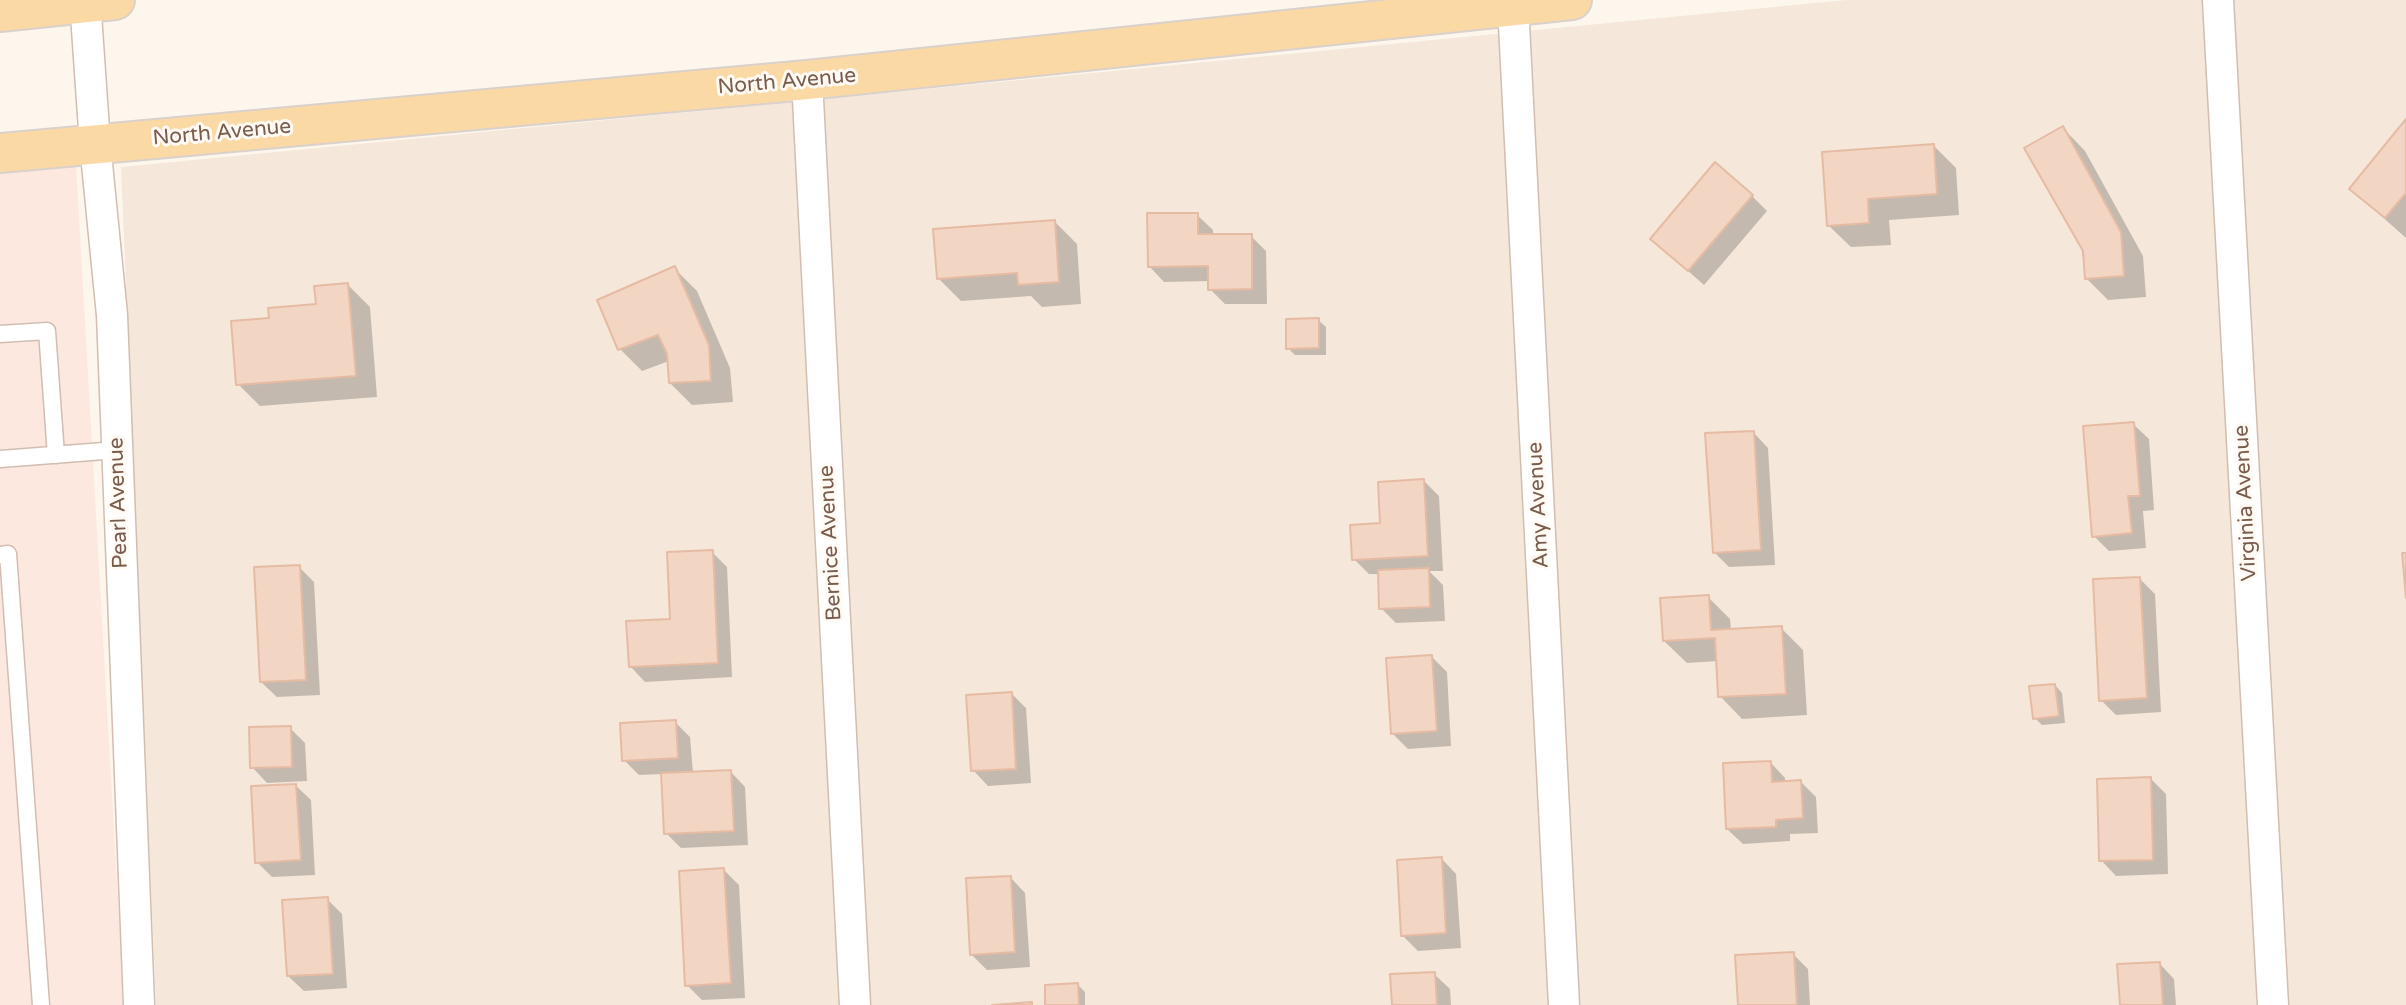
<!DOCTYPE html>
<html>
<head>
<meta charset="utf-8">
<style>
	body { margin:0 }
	canvas { display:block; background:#fdf6ec }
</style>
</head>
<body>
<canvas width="2406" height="1005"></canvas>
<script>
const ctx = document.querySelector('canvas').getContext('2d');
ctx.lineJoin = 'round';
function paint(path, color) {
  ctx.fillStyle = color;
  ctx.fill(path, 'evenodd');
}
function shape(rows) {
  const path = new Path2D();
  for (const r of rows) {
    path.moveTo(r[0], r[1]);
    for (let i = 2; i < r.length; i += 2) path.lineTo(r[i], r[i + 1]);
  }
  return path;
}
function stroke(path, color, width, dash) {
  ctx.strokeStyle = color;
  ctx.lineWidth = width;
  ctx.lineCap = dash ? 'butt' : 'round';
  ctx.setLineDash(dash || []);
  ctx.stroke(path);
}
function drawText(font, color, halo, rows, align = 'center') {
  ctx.font = font + ' "Varela Round",sans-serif';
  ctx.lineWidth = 6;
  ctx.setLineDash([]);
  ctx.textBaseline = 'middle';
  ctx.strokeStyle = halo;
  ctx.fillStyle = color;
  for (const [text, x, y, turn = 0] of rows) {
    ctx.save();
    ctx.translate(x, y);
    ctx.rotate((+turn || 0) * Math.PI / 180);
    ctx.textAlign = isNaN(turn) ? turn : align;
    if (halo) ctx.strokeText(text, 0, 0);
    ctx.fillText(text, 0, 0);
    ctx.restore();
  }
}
const residential = shape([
	[1846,0,2406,0,2406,1005,156,1005,121,167]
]);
const commercial = shape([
	[76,164,124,1005,0,1005,0,171]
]);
const shadow = shape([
	[2406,122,2406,238,2351,189],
	[2063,128,2085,151,2143,256,2146,297,2108,300,2086,278],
	[1934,146,1956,168,1959,215,1889,220,1891,245,1851,247,1828,225],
	[1752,196,1767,211,1704,285,1652,239],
	[1197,215,1213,230,1213,236,1251,236,1266,251,1267,304,1225,304,1210,289,1210,281,1164,282,1149,266],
	[1055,222,1077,244,1081,304,1042,307,1031,296,961,301,939,279],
	[675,269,697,291,730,368,733,402,692,405,670,383,669,361,642,371,620,349],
	[348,285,370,307,377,397,260,406,238,384,271,320,318,305],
	[1318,320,1326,327,1326,355,1295,355,1288,348],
	[2133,424,2149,439,2154,510,2143,511,2146,548,2109,551,2094,536],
	[1753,432,1768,448,1775,565,1729,567,1714,552],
	[1424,481,1439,496,1443,571,1429,571,1443,585,1445,621,1396,623,1381,608,1380,574,1369,574,1354,559],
	[712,552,727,567,732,677,645,682,630,666,672,621],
	[299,567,314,582,320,695,277,697,261,682],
	[2140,579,2155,594,2161,712,2116,715,2101,700],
	[1708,597,1730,619,1731,631,1781,628,1803,650,1807,715,1742,719,1720,696,1718,661,1687,663,1664,641],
	[1432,657,1447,672,1451,746,1408,749,1393,734],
	[2055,685,2062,693,2065,723,2042,725,2035,718],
	[1011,693,1026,708,1031,783,988,786,973,770],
	[675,722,690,737,693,773,730,771,745,787,748,845,681,848,666,833,663,774,639,775,624,760],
	[290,728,305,743,307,781,267,783,252,767],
	[1770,762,1785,778,1785,783,1801,782,1816,797,1818,833,1790,834,1790,841,1743,844,1727,829],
	[2151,779,2166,794,2168,874,2116,876,2101,860],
	[295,785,311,800,315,875,272,877,257,862],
	[1441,858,1456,874,1461,948,1418,951,1403,936],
	[724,870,739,885,745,998,702,1000,687,985],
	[1010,877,1025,893,1030,967,987,970,972,955],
	[327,899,342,914,347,988,304,991,288,976],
	[1793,954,1808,969,1810,1005,1739,1005],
	[2159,963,2174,979,2176,1005,2122,1005],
	[1434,974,1450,989,1451,1005,1393,1005],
	[1078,985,1085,992,1085,1005,1047,1005]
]);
const building = shape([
	[2406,119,2406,193,2385,218,2349,189,2406,119],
	[2063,126,2121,232,2124,276,2085,279,2083,251,2024,148,2063,126],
	[1934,144,1937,194,1868,199,1869,223,1827,226,1822,152,1934,144],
	[1715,162,1753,195,1688,271,1650,239,1715,162],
	[1147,213,1198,213,1198,234,1252,234,1252,289,1208,290,1208,266,1148,267,1147,213],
	[1055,220,1059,282,1018,285,1017,273,937,279,933,229,1055,220],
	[675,266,709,345,711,381,669,383,667,354,658,335,618,350,597,300,675,266],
	[348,283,356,376,236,385,231,321,269,318,268,308,316,304,314,286,348,283],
	[1319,318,1319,348,1286,349,1286,319,1319,318],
	[2134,422,2140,496,2128,496,2132,533,2092,537,2083,426,2134,422],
	[1754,431,1761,550,1713,553,1705,433,1754,431],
	[1424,479,1428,556,1352,560,1350,525,1380,523,1378,482,1424,479],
	[713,550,718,663,629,667,626,621,670,619,667,552,713,550],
	[2402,553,2406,553,2406,598,2402,553],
	[300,565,306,680,260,682,254,567,300,565],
	[1429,568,1430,607,1379,609,1378,570,1429,568],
	[2140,577,2147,698,2099,701,2093,579,2140,577],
	[1709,595,1711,630,1782,626,1786,694,1718,697,1715,638,1663,641,1660,598,1709,595],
	[1432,655,1437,731,1391,734,1386,658,1432,655],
	[2055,684,2059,716,2033,719,2029,686,2055,684],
	[1012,692,1016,769,971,771,966,695,1012,692],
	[676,720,678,758,622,761,620,723,676,720],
	[291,726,292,767,250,768,249,727,291,726],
	[1771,761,1772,782,1801,780,1803,818,1776,820,1776,827,1726,829,1723,763,1771,761],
	[731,770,734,831,664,834,661,773,731,770],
	[2151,777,2153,860,2099,861,2097,779,2151,777],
	[296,784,301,860,255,863,251,786,296,784],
	[1442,857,1446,933,1401,936,1397,860,1442,857],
	[724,868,731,983,685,986,679,871,724,868],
	[1011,876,1015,952,970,955,966,878,1011,876],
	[328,897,333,974,287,976,282,900,328,897],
	[1794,952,1797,1005,1738,1005,1735,955,1794,952],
	[2160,962,2163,1005,2120,1005,2117,964,2160,962],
	[1435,972,1437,1005,1392,1005,1390,974,1435,972],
	[1078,983,1079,1005,1045,1005,1045,985,1078,983],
	[1032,1002,1032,1005,992,1005,1032,1002]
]);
const lane = shape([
	[0,334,47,331,56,455],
	[0,459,117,450],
	[0,555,8,554,41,1005]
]);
const street = shape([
	[85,0,95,144,112,315,139,1005],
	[2218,0,2273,1005],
	[1513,5,1564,1005],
	[807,80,855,1005]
]);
const primary = shape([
	[0,12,115,0],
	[0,153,807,80,1572,0]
]);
const streetNames = [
	["North Avenue",787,82,-5],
	["North Avenue",222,133,-5],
	["Pearl Avenue",119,503,-92],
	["Virginia Avenue",2246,503,-93],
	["Amy Avenue",1539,505,-93],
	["Bernice Avenue",831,543,-93]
];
paint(residential, '#f5e8da');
paint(commercial, '#fde8e0');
paint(shadow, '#0003');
paint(building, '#f3d5c3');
stroke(building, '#e6bba3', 2);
stroke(lane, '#d1beb0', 19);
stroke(street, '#d1beb0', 33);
stroke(primary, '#dad1cd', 42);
stroke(lane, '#fff', 16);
stroke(street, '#fff', 30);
stroke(primary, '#fbd9a5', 38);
drawText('21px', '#7a5c4d', '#fffaf3', streetNames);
</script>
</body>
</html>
